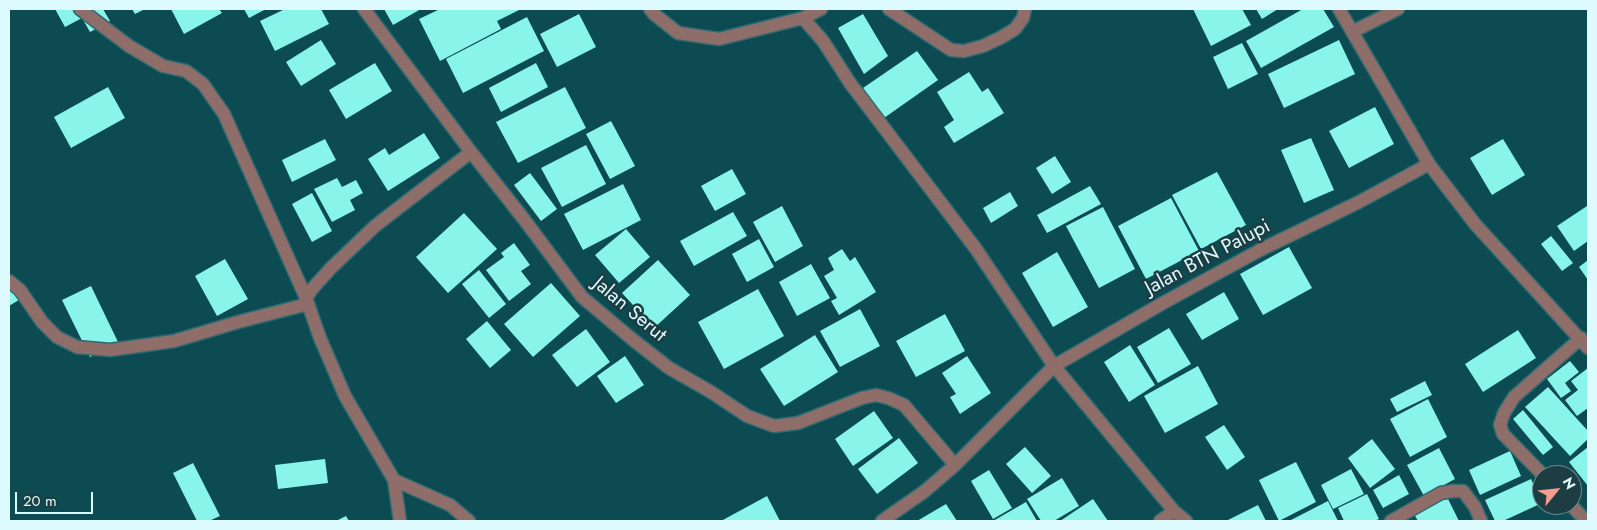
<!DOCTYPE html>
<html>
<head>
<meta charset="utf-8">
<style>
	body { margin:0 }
	#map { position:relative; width:1597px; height:530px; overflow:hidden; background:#0d4b53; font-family:Jost,sans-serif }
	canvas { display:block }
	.frame { position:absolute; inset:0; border:10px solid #ddfafe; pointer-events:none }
	.north { position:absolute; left:1532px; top:465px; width:50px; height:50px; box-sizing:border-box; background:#1c3e43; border:1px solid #69898e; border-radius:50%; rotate:62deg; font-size:14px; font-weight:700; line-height:20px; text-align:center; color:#ddfafe }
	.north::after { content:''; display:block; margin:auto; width:18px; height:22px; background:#f59c91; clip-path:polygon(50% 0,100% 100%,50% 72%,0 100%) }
	.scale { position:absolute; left:15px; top:492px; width:78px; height:22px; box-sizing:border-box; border:2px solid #ddfafe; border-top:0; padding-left:6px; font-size:15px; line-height:18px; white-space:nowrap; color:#ddfafe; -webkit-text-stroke:4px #1c3e43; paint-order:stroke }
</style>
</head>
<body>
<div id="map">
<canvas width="1597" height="530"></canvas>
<div class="frame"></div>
<div class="north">N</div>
<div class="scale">20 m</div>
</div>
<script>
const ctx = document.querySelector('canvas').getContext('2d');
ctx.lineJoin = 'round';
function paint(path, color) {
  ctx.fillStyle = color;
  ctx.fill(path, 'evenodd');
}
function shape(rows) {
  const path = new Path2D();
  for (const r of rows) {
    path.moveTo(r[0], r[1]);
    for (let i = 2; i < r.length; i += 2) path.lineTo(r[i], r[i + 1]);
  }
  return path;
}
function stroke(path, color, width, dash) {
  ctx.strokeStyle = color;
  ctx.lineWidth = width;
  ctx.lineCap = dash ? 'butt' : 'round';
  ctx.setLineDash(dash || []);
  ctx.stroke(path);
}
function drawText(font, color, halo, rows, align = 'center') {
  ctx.font = font + ' Jost,sans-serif';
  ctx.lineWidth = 5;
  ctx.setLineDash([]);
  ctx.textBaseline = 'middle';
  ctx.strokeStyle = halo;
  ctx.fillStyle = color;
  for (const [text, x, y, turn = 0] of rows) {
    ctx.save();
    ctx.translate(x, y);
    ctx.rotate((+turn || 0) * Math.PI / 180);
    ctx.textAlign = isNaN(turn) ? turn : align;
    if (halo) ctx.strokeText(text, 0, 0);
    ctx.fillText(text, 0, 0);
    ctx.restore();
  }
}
const building = shape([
	[55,9,103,9,110,21,90,32,82,18,65,27],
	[132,9,145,9,135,14],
	[171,9,219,9,222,13,184,34],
	[244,9,266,9,249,18],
	[285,9,321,9,329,24,275,51,260,21],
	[384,9,421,9,393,25],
	[440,9,521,9,497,21,501,29,440,61,419,19],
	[1193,9,1242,9,1251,25,1211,46],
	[1256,9,1278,9,1262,19],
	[1303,9,1323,9,1334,27,1261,68,1246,41],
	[579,14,596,47,557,67,540,34],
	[863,14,888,56,864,74,838,28],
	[527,17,544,51,463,93,446,59],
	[321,40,336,64,301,86,286,62],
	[1339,40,1355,74,1284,108,1268,74],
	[1242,43,1258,74,1228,89,1213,57],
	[917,51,938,80,884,118,863,88],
	[375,63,392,91,346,119,329,90],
	[536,63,548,87,501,112,489,88],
	[969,72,982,92,988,88,1004,113,954,143,944,127,954,120,937,92],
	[108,87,125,118,71,148,54,117],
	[565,87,586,128,518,163,496,122],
	[1375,107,1394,144,1349,168,1329,131],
	[611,121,635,166,610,179,586,134],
	[424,133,440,158,388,191,368,159,385,148,389,155],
	[1311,138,1334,190,1304,203,1281,150],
	[325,139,336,160,292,182,282,160],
	[1503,139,1525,175,1492,195,1470,158],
	[586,145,606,184,562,207,541,168],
	[1055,156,1071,182,1052,194,1036,168],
	[732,169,746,194,715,211,701,186],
	[1217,172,1246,225,1201,249,1172,195],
	[530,173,557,209,541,221,514,185],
	[337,178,342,187,356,180,363,193,350,200,355,210,332,222,314,189],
	[623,184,641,220,583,250,564,214],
	[1090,186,1101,204,1047,233,1037,215],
	[1010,192,1018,206,991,223,983,208],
	[312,193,332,231,312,242,292,204],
	[1171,198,1199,251,1146,279,1118,226],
	[782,206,803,246,775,262,753,222],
	[1587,206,1588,208,1588,241,1574,251,1557,226],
	[1103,207,1135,269,1099,288,1066,226],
	[733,212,747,236,694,266,680,241],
	[464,213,497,249,448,293,416,257],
	[626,229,650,257,619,283,595,255],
	[1551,236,1573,263,1562,271,1541,244],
	[759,239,774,267,747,282,732,254],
	[514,243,530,265,521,271,531,284,509,301,486,270,504,257,501,253],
	[1289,247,1312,288,1263,315,1240,274],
	[842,249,850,261,855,257,876,292,839,315,831,301,837,298,824,276,834,270,828,258],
	[1057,252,1088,307,1053,327,1022,273],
	[225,259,248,299,217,316,195,276],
	[658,260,690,295,654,328,622,293],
	[1588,260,1588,280,1579,267],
	[811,264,830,298,797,316,779,282],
	[479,270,506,304,489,318,462,284],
	[9,273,22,298,9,306],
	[551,283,580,316,533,357,504,324],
	[91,286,119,344,90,357,62,300],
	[758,289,784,336,724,369,698,322],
	[1224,292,1239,319,1202,340,1186,314],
	[860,309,880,346,840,367,820,331],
	[945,314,965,351,916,377,896,341],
	[487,321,511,350,490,368,466,339],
	[1169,328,1191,364,1158,383,1137,347],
	[586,329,610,362,577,387,552,355],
	[1518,330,1536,358,1483,392,1465,364],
	[815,335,838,372,784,406,760,369],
	[1130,345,1155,385,1129,402,1104,362],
	[625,356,644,385,616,403,597,376],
	[967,356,991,393,960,414,950,397,956,394,942,373],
	[1570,361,1579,372,1565,383,1571,391,1561,398,1547,379],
	[1198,366,1218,404,1165,433,1144,396],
	[1588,368,1588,408,1577,416,1565,400,1578,390,1571,381],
	[1425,381,1432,395,1397,412,1390,399],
	[1548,387,1588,431,1588,439,1570,456,1525,407],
	[1428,399,1447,437,1410,457,1390,419],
	[1523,410,1553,447,1543,455,1513,419],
	[874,411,893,438,853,466,835,439],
	[1224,425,1245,457,1227,470,1205,437],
	[899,438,918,463,877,494,858,469],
	[1372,439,1395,469,1370,488,1348,458],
	[1025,447,1051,476,1032,493,1006,464],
	[1588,447,1588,486,1569,462],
	[1439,448,1455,479,1424,496,1407,465],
	[1510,451,1521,476,1480,495,1469,470],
	[325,459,328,483,278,489,275,465],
	[1296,462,1316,502,1279,521,1259,480],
	[193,463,220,516,209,521,197,521,173,473],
	[1351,469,1364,494,1333,509,1321,485],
	[989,470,1012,508,993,519,971,481],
	[1399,475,1409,494,1383,508,1373,490],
	[1062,478,1079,506,1054,521,1041,521,1027,499],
	[1531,479,1542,503,1503,521,1495,521,1485,500],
	[1367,494,1379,519,1374,521,1344,521,1338,508],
	[767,496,780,521,721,521],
	[1447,497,1459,521,1418,521,1414,514],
	[1093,499,1108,521,1060,521],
	[1328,501,1338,521,1289,521],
	[1026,502,1037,521,993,521],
	[946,504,957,521,917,521],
	[1258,505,1266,521,1226,521],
	[346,516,349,521,336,521]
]);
const minor = shape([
	[80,9,129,46,163,66,186,71,203,84,224,114,306,298,320,338,345,396,394,480,400,521],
	[364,9,471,152,523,218,582,297,632,339,669,368,711,392,747,416,774,426,798,423,862,398,876,395,888,398,904,405,955,465],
	[650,9,654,14,678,33,719,39,803,18],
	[821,9,803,18,823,41,850,83,976,249,1054,366,1174,511,1186,521],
	[889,9,951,50,964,51,983,46,1000,38,1015,29,1023,18,1025,9],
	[1352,32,1398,9],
	[1429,164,1475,224,1588,348],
	[9,281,20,290,42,322,57,337,77,347,110,350,174,341,238,322,308,304],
	[306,298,312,289,331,268,375,226,471,152],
	[1543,475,1503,434,1500,425,1504,413,1514,397,1581,338],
	[394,480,450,505,469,521],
	[1571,505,1586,521],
	[882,521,925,491,955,465,1054,366,1163,303,1260,250,1359,202,1429,164,1339,9],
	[1160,521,1174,511],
	[1391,521,1441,493,1453,491,1463,491,1475,507,1481,521]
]);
const streetNames = [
	["Jalan BTN Palupi",1208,258,-28],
	["Jalan Serut",629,310,40]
];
paint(building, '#89f4ea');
stroke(minor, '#326a72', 15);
stroke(minor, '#8f6d68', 12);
drawText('20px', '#ddfafe', '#1c3e43', streetNames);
</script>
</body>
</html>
